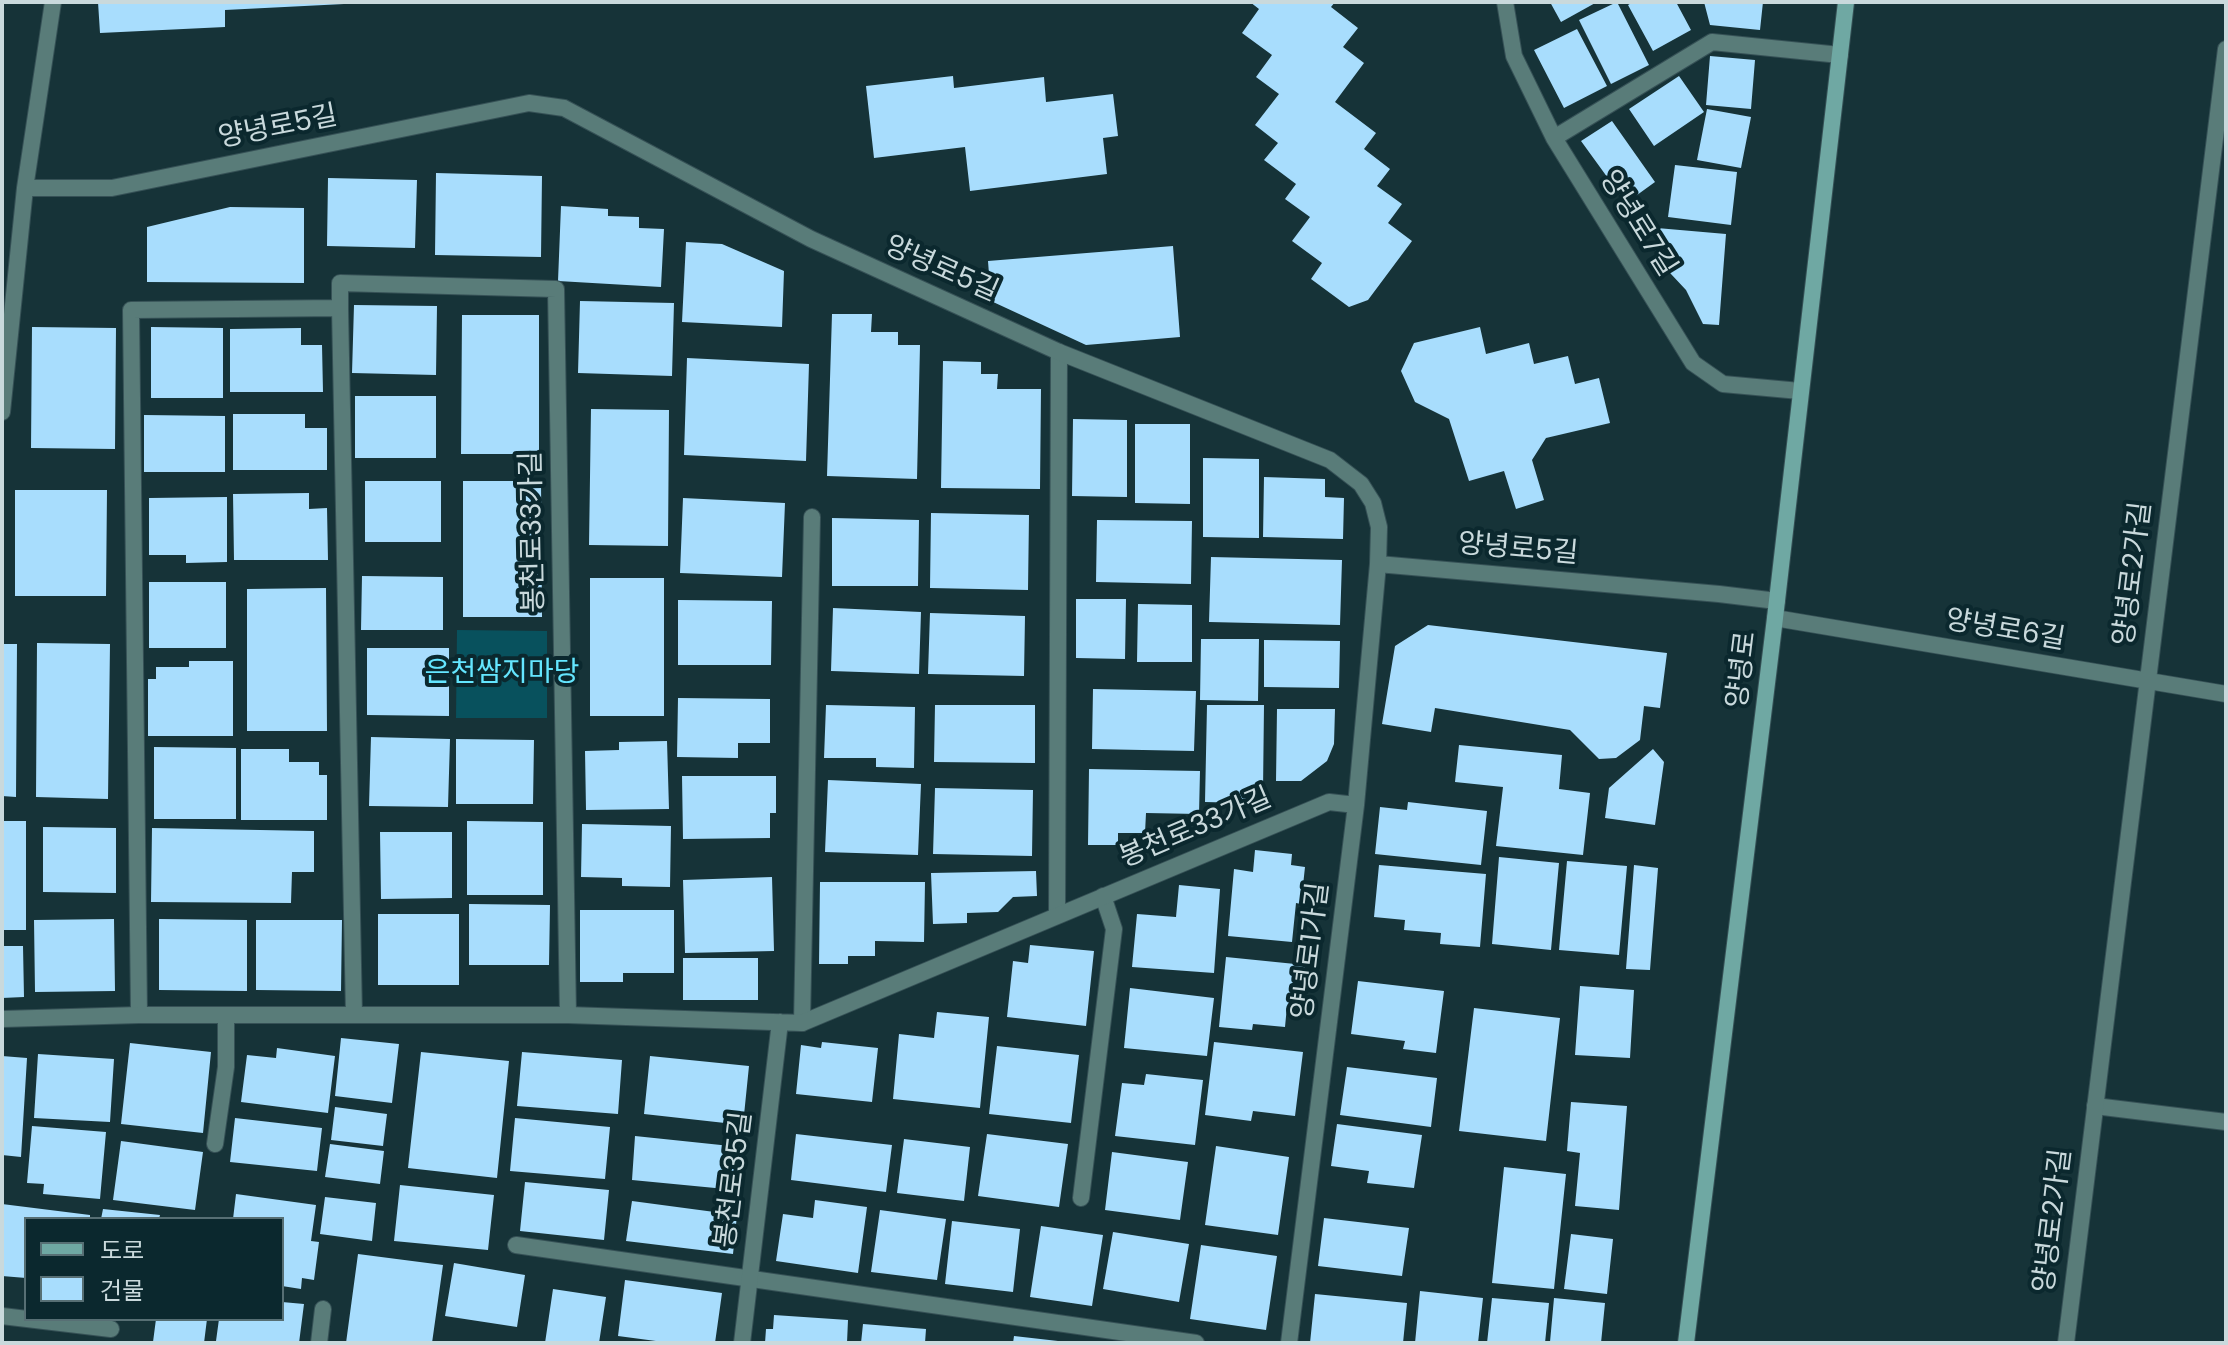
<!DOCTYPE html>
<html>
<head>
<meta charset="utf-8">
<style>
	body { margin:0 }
	#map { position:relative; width:2228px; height:1345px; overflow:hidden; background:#163338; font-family:Poppins,"Noto Sans KR",sans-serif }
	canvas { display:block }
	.frame { position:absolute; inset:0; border:4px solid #c9d9dc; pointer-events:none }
	.legend { position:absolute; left:24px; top:1217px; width:260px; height:104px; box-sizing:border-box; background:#0b282e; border:2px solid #576f74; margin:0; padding:10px 14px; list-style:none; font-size:24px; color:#c9d9dc }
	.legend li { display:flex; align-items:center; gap:16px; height:40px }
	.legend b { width:40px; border:2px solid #576f74 }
</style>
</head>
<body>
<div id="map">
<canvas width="2228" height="1345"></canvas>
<div class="frame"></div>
<ul class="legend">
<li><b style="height:10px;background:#6fa8a3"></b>도로</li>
<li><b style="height:22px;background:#a8ddfd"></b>건물</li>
</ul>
</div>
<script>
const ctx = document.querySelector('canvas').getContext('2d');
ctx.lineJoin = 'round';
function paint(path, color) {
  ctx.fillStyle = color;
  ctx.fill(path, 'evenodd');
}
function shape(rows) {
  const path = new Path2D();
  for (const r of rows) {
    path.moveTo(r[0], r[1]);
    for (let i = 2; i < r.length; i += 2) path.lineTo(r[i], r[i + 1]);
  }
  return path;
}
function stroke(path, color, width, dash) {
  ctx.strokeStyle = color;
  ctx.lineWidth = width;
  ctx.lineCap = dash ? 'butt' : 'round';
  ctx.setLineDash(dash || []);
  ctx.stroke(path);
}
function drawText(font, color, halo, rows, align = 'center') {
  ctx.font = font + ' Poppins,"Noto Sans KR",sans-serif';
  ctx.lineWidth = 8;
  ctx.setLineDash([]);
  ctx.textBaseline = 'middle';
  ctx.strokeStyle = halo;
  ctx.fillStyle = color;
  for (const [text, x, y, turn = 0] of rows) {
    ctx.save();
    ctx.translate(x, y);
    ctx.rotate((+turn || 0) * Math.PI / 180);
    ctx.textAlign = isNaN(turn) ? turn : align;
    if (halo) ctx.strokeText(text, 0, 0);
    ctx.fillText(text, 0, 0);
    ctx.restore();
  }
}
const green = shape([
	[457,630,547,631,547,718,456,718]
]);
const building = shape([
	[98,2,343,2,344,4,225,10,225,27,100,33],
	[1250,2,1335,2,1331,7,1358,28,1343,47,1364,63,1335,102,1376,133,1364,149,1390,169,1377,186,1402,204,1388,223,1412,241,1368,300,1349,307,1311,279,1322,263,1292,241,1310,217,1285,199,1296,184,1264,160,1278,143,1255,125,1279,94,1256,77,1272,55,1242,33,1259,9],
	[1550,2,1597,2,1561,22],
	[1617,2,1649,65,1611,84,1579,20],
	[1633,2,1676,2,1691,30,1653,51,1628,5],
	[1704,2,1763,2,1760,30,1710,25],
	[1577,29,1607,86,1564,108,1534,50],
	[1710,56,1755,60,1751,109,1706,105],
	[953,76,954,88,1044,77,1046,102,1113,94,1118,136,1103,138,1107,174,970,191,965,147,874,158,866,86],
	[1679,76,1704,112,1654,146,1629,109],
	[1707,109,1751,117,1741,168,1697,160],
	[1612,121,1655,182,1626,203,1581,141],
	[1675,165,1737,172,1731,225,1668,217],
	[436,173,542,176,541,257,435,255],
	[328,178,417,180,415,248,327,246],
	[561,206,608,209,608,216,639,217,639,228,664,229,661,287,558,281],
	[230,207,304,208,304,283,147,282,147,227],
	[1657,228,1726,234,1719,325,1703,324,1686,290,1655,257],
	[686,242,722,244,784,271,782,327,682,322],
	[1173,246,1180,337,1086,345,991,301,988,261],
	[580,301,674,303,672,376,578,373],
	[354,305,437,306,436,375,352,373],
	[832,314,872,314,871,332,898,332,898,345,920,345,917,479,827,476],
	[462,315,539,315,539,454,461,454],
	[32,327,116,328,115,449,31,448],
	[151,327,223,328,223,398,151,398],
	[1480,327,1486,354,1529,343,1534,364,1568,356,1575,384,1599,378,1610,423,1546,438,1532,460,1544,500,1516,509,1504,471,1469,481,1449,419,1415,402,1401,371,1414,343],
	[301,328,301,345,322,345,323,392,230,392,230,329],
	[687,358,809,364,806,461,684,455],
	[943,361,981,362,981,374,998,374,997,389,1041,389,1040,489,941,488],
	[355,396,436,396,436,458,355,458],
	[591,409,669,410,668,546,589,545],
	[233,414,305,414,305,428,327,428,327,470,233,470],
	[144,415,225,416,225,472,144,472],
	[1073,419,1127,420,1127,497,1072,496],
	[1135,424,1190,424,1190,504,1135,503],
	[1203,458,1259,459,1259,538,1203,537],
	[1264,477,1325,479,1325,497,1344,498,1343,539,1263,537],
	[365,481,441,481,441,542,365,542],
	[463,481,541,481,542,617,463,617],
	[15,490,107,490,106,596,15,596],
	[309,493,309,509,327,508,328,560,234,560,233,494],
	[227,497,227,562,186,563,186,555,149,555,149,498],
	[683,498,785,503,782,577,680,573],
	[931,513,1029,515,1028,590,930,588],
	[832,518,919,520,918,586,832,586],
	[1097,520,1192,521,1191,584,1096,582],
	[1211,557,1342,560,1340,625,1209,622],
	[362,576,443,577,443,630,361,630],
	[590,578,664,578,664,716,590,716],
	[149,582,226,582,226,648,149,648],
	[326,588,327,731,247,731,247,589],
	[1076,599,1126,599,1125,659,1076,658],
	[678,600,772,601,771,665,678,665],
	[1138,604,1192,605,1192,662,1137,662],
	[833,608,921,612,919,674,831,671],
	[930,613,1025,616,1024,676,928,674],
	[1428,625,1667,653,1660,708,1644,706,1640,740,1616,758,1599,759,1570,730,1435,708,1431,732,1382,724,1395,646],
	[1201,639,1259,639,1258,701,1200,700],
	[1264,640,1340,641,1339,688,1264,687],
	[37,643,110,644,108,799,36,797],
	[2,644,17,644,16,797,2,796],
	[367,648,449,648,449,716,367,715],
	[189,661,233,661,233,736,148,736,148,679,156,679,156,667,189,667],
	[1093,689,1196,691,1194,751,1092,749],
	[678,698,770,699,770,743,738,743,738,758,677,757],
	[826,705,915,707,914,768,876,767,876,758,824,758],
	[935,705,1035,705,1035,763,934,762],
	[1207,705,1264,705,1263,791,1249,791,1249,803,1205,802],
	[1277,709,1335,709,1334,744,1327,761,1301,781,1276,781],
	[371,737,450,739,448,807,369,806],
	[456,739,534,740,533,804,456,804],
	[667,741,669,809,586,810,585,751,619,750,619,742],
	[1459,745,1562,755,1559,789,1590,793,1583,855,1496,846,1503,787,1455,782],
	[154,747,236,748,236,819,154,819],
	[241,749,289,749,289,762,319,762,319,775,327,775,327,820,241,820],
	[1653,749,1664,762,1655,825,1605,818,1609,788],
	[1089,769,1200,771,1199,814,1146,813,1145,833,1118,833,1118,845,1088,845],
	[682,776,776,776,776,813,770,813,770,838,683,839],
	[828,780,921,784,918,855,825,852],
	[935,788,1033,790,1032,856,933,854],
	[1408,802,1487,811,1481,865,1375,854,1380,807,1407,810],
	[2,821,26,821,26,930,2,930],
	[467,821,543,822,543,895,467,895],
	[582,824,671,826,670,887,622,886,622,878,581,877],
	[43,827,116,828,116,893,43,892],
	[152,828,314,831,314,872,292,872,291,903,151,902],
	[380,832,452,832,452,898,381,899],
	[1255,850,1292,854,1291,865,1305,867,1301,904,1296,903,1292,942,1228,936,1234,869,1253,872],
	[1499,857,1559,863,1551,950,1492,944],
	[1567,861,1627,866,1619,955,1559,950],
	[1379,865,1486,874,1480,947,1440,944,1441,933,1404,930,1405,920,1374,917],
	[1634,865,1658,868,1650,970,1626,969],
	[1036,871,1037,896,1013,897,998,912,967,913,967,923,933,924,931,873],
	[772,877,774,951,685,953,683,880],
	[820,882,925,882,924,942,875,941,875,956,848,956,848,964,819,964],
	[1179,885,1220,889,1214,973,1132,967,1137,914,1176,917],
	[469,904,550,905,549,965,469,965],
	[580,910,674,910,674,973,623,973,623,982,580,982],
	[378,914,459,914,459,985,378,985],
	[114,919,115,991,35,992,34,920],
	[159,919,247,920,247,991,159,990],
	[256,920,342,920,341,991,256,990],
	[1030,945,1094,951,1086,1026,1007,1017,1013,961,1028,963],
	[2,946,23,946,24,997,2,998],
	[1226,957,1305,965,1301,1008,1287,1006,1285,1027,1253,1024,1252,1030,1219,1027],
	[683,958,758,958,758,1000,683,1000],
	[1358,981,1444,991,1436,1053,1403,1049,1405,1041,1351,1034],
	[1580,986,1634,990,1630,1058,1575,1055],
	[1130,988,1214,998,1207,1056,1124,1048],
	[1474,1008,1560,1018,1546,1141,1459,1131],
	[937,1012,989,1017,980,1108,893,1099,899,1034,934,1038],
	[341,1038,399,1044,392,1103,335,1096],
	[822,1042,878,1048,872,1102,796,1094,801,1045,821,1048],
	[1214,1042,1303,1052,1295,1116,1253,1111,1251,1121,1205,1115],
	[130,1043,211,1052,203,1133,121,1124],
	[997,1046,1079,1055,1071,1123,989,1114],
	[277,1048,335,1056,328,1113,241,1102,247,1055,276,1058],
	[421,1052,509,1061,497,1178,408,1168],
	[522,1052,622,1060,618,1114,517,1106],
	[38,1054,114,1059,110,1122,34,1118],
	[2,1056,27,1058,21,1157,2,1155],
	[650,1056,749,1066,743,1125,644,1114],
	[1347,1067,1437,1078,1431,1127,1340,1115],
	[1146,1074,1203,1080,1195,1145,1115,1136,1122,1083,1144,1085],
	[1571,1102,1627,1106,1619,1210,1575,1206,1580,1153,1567,1151],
	[335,1107,387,1114,383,1146,331,1140],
	[235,1118,322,1128,317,1171,230,1162],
	[515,1118,610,1127,605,1179,510,1171],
	[1337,1124,1422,1135,1414,1188,1367,1183,1369,1171,1331,1166],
	[32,1126,106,1132,100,1199,43,1194,44,1184,27,1183],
	[796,1134,892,1145,886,1192,791,1180],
	[987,1134,1068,1144,1059,1207,978,1196],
	[635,1136,740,1147,736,1190,632,1180],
	[904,1139,970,1147,964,1201,897,1193],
	[121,1141,203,1152,195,1210,113,1200],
	[330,1144,384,1151,380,1184,325,1177],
	[1216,1146,1289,1157,1278,1235,1205,1225],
	[1112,1152,1188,1162,1180,1220,1105,1210],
	[1504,1167,1566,1174,1554,1289,1492,1283],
	[525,1182,609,1190,604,1240,520,1231],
	[400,1185,494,1195,488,1250,394,1241],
	[236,1194,316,1205,311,1241,319,1242,314,1280,302,1278,301,1289,282,1286,282,1219,233,1219],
	[325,1197,376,1203,372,1241,320,1234],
	[815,1200,867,1207,858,1273,776,1261,783,1214,813,1218],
	[632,1201,737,1215,733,1254,626,1241],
	[2,1204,90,1215,90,1219,26,1219,26,1278,2,1276],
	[103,1209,160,1215,159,1219,101,1219],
	[880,1210,946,1219,937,1280,871,1272],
	[1324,1218,1409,1228,1402,1276,1318,1266],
	[952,1221,1020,1229,1013,1292,945,1284],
	[1041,1226,1103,1235,1092,1306,1030,1297],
	[1113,1232,1189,1244,1179,1302,1103,1289],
	[1571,1234,1613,1239,1607,1294,1564,1289],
	[1201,1245,1277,1256,1266,1330,1190,1319],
	[358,1254,443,1265,432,1343,346,1343],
	[454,1263,525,1275,517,1327,445,1316],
	[625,1280,722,1293,715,1343,671,1343,618,1336],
	[553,1289,606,1297,599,1343,545,1343],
	[1420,1291,1483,1298,1478,1343,1415,1343],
	[1315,1294,1407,1303,1403,1343,1310,1343],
	[1492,1298,1549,1303,1545,1343,1487,1343],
	[1554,1298,1605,1303,1601,1343,1550,1342],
	[282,1302,304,1304,299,1343,216,1341,219,1319,282,1319],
	[774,1315,848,1320,847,1343,765,1343,766,1329,773,1329],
	[156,1319,207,1319,204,1343,153,1342],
	[863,1324,926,1329,925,1343,861,1343],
	[1014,1336,1058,1341,1058,1343,1013,1343]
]);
const lane = shape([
	[1505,2,1514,56,1554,138,1693,363,1723,384,1800,391],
	[1554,138,1712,42,1840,55],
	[340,308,340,283,556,289,568,1015],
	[1057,915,1059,352],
	[139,1015,131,310,340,308,354,1015],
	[802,1023,812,517],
	[2095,1106,2226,1122],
	[215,1144,226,1067,226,1015],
	[1081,1198,1114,929,1103,896],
	[516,1245,1196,1343],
	[2,1316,111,1329],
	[319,1343,323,1309]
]);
const street = shape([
	[25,188,112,188,529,103,564,108,811,239,1059,352,1330,460,1361,484,1373,503,1379,527,1378,564,1719,594,1777,601],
	[2,412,25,188,53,2],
	[1775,618,2226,694],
	[2,1019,139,1015,568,1015,802,1023,1329,802,1356,805],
	[742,1343,780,1022],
	[1289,1343,1356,805,1378,564],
	[2066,1343,2226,49]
]);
const secondary = shape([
	[1686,1343,1775,618,1846,2]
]);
const streetNames = [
	["양녕로5길",278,128,-11],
	["양녕로7길",1637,224,58],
	["양녕로5길",941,270,24],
	["봉천로33가길",534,532,-91],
	["양녕로5길",1518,550,5],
	["양녕로2가길",2134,574,-83],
	["양녕로6길",2005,631,10],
	["양녕로",1743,670,-83],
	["봉천로33가길",1196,829,-23],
	["양녕로1가길",1312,951,-83],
	["봉천로35길",735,1180,-83],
	["양녕로2가길",2054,1221,-83]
];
const parkNames = [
	["은천쌈지마당",502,674]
];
paint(green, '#08515d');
paint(building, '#a8ddfd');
stroke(lane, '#365156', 18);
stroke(street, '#365156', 18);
stroke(secondary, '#365156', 18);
stroke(lane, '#597c79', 16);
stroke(street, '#597c79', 16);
stroke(secondary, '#6fa8a3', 16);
drawText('28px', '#c9d9dc', '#0b282e', streetNames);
drawText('28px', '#64e6ff', '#0b282e', parkNames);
</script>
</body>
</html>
